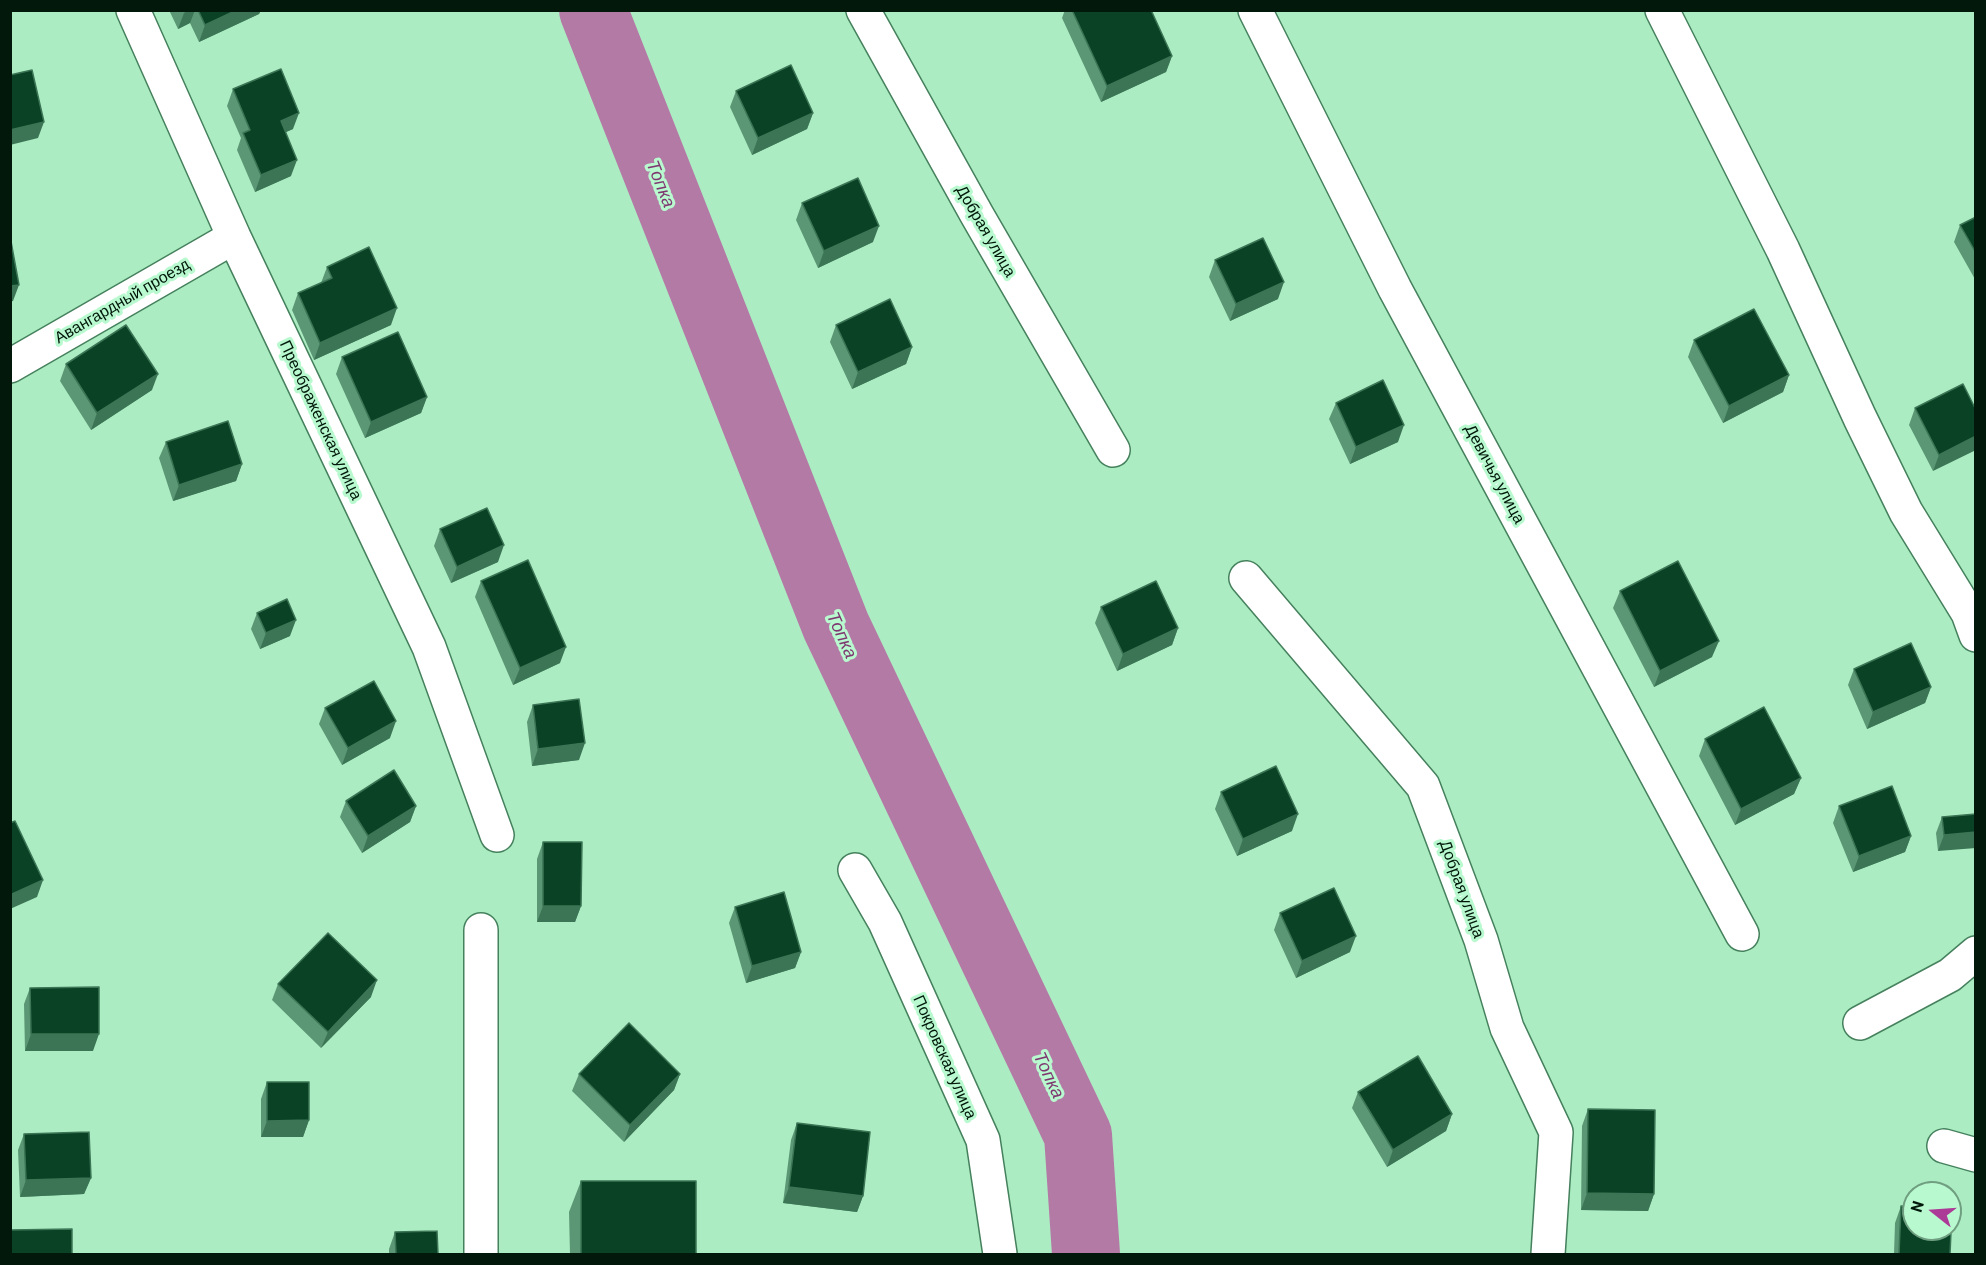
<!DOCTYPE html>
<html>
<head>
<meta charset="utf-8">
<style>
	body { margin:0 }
	#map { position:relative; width:1986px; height:1265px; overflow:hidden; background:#acecc2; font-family:Barlow,sans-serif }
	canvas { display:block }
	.frame { position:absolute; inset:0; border:12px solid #01180a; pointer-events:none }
	.north { position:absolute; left:1902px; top:1181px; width:60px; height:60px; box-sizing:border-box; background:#b9f9cf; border:2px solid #6f9f80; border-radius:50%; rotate:287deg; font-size:16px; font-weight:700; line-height:24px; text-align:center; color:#01180a }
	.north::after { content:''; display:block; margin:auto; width:21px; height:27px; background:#ac3b97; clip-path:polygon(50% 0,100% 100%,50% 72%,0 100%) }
</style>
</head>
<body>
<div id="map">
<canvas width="1986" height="1265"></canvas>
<div class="frame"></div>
<div class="north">N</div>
</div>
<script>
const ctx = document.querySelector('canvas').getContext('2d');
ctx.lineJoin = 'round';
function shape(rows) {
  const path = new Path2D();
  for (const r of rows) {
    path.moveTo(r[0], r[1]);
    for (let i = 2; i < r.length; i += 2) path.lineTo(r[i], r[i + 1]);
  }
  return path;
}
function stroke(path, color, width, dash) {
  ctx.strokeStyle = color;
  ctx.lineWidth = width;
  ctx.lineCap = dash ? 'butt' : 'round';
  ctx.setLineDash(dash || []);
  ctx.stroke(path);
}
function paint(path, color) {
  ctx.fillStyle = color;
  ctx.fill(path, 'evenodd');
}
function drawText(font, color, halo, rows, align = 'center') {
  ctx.font = font + ' Barlow,sans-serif';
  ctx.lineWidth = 6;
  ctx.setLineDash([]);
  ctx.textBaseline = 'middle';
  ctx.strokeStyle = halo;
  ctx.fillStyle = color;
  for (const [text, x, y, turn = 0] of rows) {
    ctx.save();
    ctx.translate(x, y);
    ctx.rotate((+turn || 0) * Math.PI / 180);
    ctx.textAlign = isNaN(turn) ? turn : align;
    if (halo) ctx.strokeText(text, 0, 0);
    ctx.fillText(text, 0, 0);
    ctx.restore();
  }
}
const river = shape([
	[593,10,836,626,1078,1135,1086,1254]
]);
const minor = shape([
	[133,10,234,237,429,647,497,835],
	[863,10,977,215,1113,450],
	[1255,10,1395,289,1742,934],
	[1662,10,1783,250,1860,418,1906,512,1968,613,1976,635],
	[10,366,234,237],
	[1246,578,1423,786,1481,940,1507,1028,1556,1132,1548,1254],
	[855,870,885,922,983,1140,1000,1254],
	[481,930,481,1254],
	[1860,1023,1950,975,1976,953],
	[1944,1146,1976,1155]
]);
const wall = shape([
	[169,10,261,10,259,14,199,42,190,23,178,29],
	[1065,10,1151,10,1172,56,1166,72,1101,102,1062,18],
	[233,89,293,129,286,132,291,176,255,192,237,150,241,138,227,106],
	[736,91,813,113,807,129,752,155,730,107],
	[802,203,873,242,818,268,796,220],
	[1976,217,1976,281,1954,242,1960,225],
	[1215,260,1278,299,1230,321,1209,277],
	[327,267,391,325,314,360,292,310,298,293,321,283],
	[836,325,912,347,906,364,852,389,830,342],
	[1694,340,1789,375,1783,392,1723,423,1688,357],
	[342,357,427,397,421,413,365,438,336,374],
	[66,364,152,390,91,430,60,381],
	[1336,403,1398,442,1350,464,1329,419],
	[1915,408,1976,410,1933,471,1909,425],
	[166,442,242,464,236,481,173,501,159,458],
	[440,529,498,562,451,583,434,546],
	[481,581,560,663,513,685,475,597],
	[1620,591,1712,657,1654,687,1613,608],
	[1101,607,1178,628,1172,645,1117,671,1095,623],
	[257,613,290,636,260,649,251,629],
	[1854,669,1931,687,1925,703,1867,729,1848,685],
	[533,705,579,760,532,766,527,722],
	[325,708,390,738,342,765,319,724],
	[1705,739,1801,778,1794,794,1735,825,1699,756],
	[1221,792,1292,831,1237,856,1215,809],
	[346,801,416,806,410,822,362,853,340,817],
	[1839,806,1911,836,1905,852,1853,872,1833,823],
	[1976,814,1938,851,1936,833,1942,817],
	[543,842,581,906,575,922,537,922,537,859],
	[735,907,801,952,795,968,746,983,729,923],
	[1280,913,1350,952,1296,978,1274,930],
	[278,984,371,997,321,1048,272,1000],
	[30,988,93,1051,25,1051,24,1004],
	[579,1074,680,1074,674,1090,624,1142,572,1091],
	[267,1082,309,1120,303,1137,261,1137,261,1099],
	[1358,1092,1452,1114,1446,1131,1387,1167,1352,1108],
	[1588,1109,1654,1194,1648,1211,1581,1210,1582,1126],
	[797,1123,863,1196,857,1212,783,1203,791,1140],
	[24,1134,91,1178,84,1194,20,1197,18,1150],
	[581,1181,696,1254,570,1254,569,1212],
	[1901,1206,1950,1254,1894,1254,1895,1223],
	[395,1232,438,1254,389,1254,389,1249]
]);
const shadedWall = shape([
	[188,10,195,10,190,23,178,29,184,13],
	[237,10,261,10,259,14,199,42,205,25],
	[1172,56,1166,72,1101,102,1107,86],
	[299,113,293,129,275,137,281,121],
	[813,113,807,129,752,155,758,138],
	[44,122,38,138,10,145,10,130],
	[297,160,291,176,255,192,261,175],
	[879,226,873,242,818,268,824,251],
	[1284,282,1278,299,1230,321,1236,304],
	[19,285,13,301,10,302,10,286],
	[397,308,391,325,314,360,320,343],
	[912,347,906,364,852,389,858,372],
	[158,374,152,390,91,430,97,413],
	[1789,375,1783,392,1723,423,1729,406],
	[427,397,421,413,365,438,371,422],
	[1404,425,1398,442,1350,464,1356,447],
	[1976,436,1976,450,1933,471,1939,455],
	[242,464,236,481,173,501,179,485],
	[504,545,498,562,451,583,457,567],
	[296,620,290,636,260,649,266,633],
	[1178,628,1172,645,1117,671,1123,654],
	[1719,641,1712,657,1654,687,1660,671],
	[566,647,560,663,513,685,520,668],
	[1931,687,1925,703,1867,729,1873,712],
	[396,721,390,738,342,765,348,748],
	[585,743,579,760,532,766,538,749],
	[1801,778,1794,794,1735,825,1741,809],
	[416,806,410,822,362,853,368,836],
	[1298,814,1292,831,1237,856,1243,839],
	[1976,832,1976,848,1938,851,1944,835],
	[1911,836,1905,852,1853,872,1859,856],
	[43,880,37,897,10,909,10,895],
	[543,906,581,906,575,922,537,922],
	[1356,936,1350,952,1296,978,1302,961],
	[801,952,795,968,746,983,752,966],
	[377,980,371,997,321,1048,328,1032],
	[31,1034,99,1034,93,1051,25,1051],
	[680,1074,674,1090,624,1142,630,1125],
	[1452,1114,1446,1131,1387,1167,1393,1150],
	[309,1120,303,1137,261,1137,267,1121],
	[91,1178,84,1194,20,1197,26,1180],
	[789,1187,863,1196,857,1212,783,1203],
	[1587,1193,1654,1194,1648,1211,1581,1210]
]);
const building = shape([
	[198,10,237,10,205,25,198,10],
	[1072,10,1151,10,1172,56,1107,86,1072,10],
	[791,65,813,113,758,138,736,91,791,65],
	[281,69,299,113,281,121,297,160,261,175,243,133,250,130,233,89,281,69],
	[32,70,44,122,10,130,10,75,32,70],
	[858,178,879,226,824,251,802,203,858,178],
	[1976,217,1976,253,1960,225,1976,217],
	[10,236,19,285,10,286,10,236],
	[1263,238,1284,282,1236,304,1215,260,1263,238],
	[369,247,397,308,320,343,298,293,332,278,327,267,369,247],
	[890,299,912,347,858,372,836,325,890,299],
	[1754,309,1789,375,1729,406,1694,340,1754,309],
	[126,325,158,374,97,413,66,364,126,325],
	[398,332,427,397,371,422,342,357,398,332],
	[1383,380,1404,425,1356,447,1336,403,1383,380],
	[1963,384,1976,410,1976,436,1939,455,1915,408,1963,384],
	[228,421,242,464,179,485,166,442,228,421],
	[487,508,504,545,457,567,440,529,487,508],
	[528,560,566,647,520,668,481,581,528,560],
	[1678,561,1719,641,1660,671,1620,591,1678,561],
	[1156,581,1178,628,1123,654,1101,607,1156,581],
	[287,599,296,620,266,633,257,613,287,599],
	[1911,643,1931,687,1873,712,1854,669,1911,643],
	[374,681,396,721,348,748,325,708,374,681],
	[579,699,585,743,538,749,533,705,579,699],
	[1764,707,1801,778,1741,809,1705,739,1764,707],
	[1276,766,1298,814,1243,839,1221,792,1276,766],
	[394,770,416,806,368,836,346,801,394,770],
	[1892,786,1911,836,1859,856,1839,806,1892,786],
	[1976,814,1976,832,1944,835,1942,817,1976,814],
	[15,821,43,880,10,895,10,823,15,821],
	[543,842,582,842,581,906,543,906,543,842],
	[1334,888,1356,936,1302,961,1280,913,1334,888],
	[784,892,801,952,752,966,735,907,784,892],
	[328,933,377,980,328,1032,278,984,328,933],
	[99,987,99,1034,31,1034,30,988,99,987],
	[629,1023,680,1074,630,1125,579,1074,629,1023],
	[1418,1056,1452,1114,1393,1150,1358,1092,1418,1056],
	[267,1082,309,1082,309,1120,267,1121,267,1082],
	[1588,1109,1655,1110,1654,1194,1587,1193,1588,1109],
	[797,1123,870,1132,863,1196,789,1187,797,1123],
	[89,1132,91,1178,26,1180,24,1134,89,1132],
	[581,1181,696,1181,696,1254,581,1254,581,1181],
	[1901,1206,1914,1207,1914,1229,1950,1229,1950,1209,1952,1209,1950,1254,1899,1254,1901,1206],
	[72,1229,72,1254,10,1254,10,1230,72,1229],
	[437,1231,438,1254,396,1254,395,1232,437,1231]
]);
const streetNames = [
	["Добрая улица",986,231,60],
	["Авангардный проезд",122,301,-30],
	["Преображенская улица",321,420,65],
	["Девичья улица",1495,474,62],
	["Добрая улица",1462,889,70],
	["Покровская улица",945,1057,66]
];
const waterNames = [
	["Топка",661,184,68],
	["Топка",842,635,66],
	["Топка",1049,1075,65]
];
stroke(river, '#b47aa6', 68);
stroke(minor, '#45815d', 36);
stroke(minor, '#fff', 33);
paint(wall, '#5b9774');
paint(shadedWall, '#3b7555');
paint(building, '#0a4226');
stroke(building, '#3b7555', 1.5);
drawText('16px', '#01180a', '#b9f9cf', streetNames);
drawText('italic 18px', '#7f3770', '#b9f9cf', waterNames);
</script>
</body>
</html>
